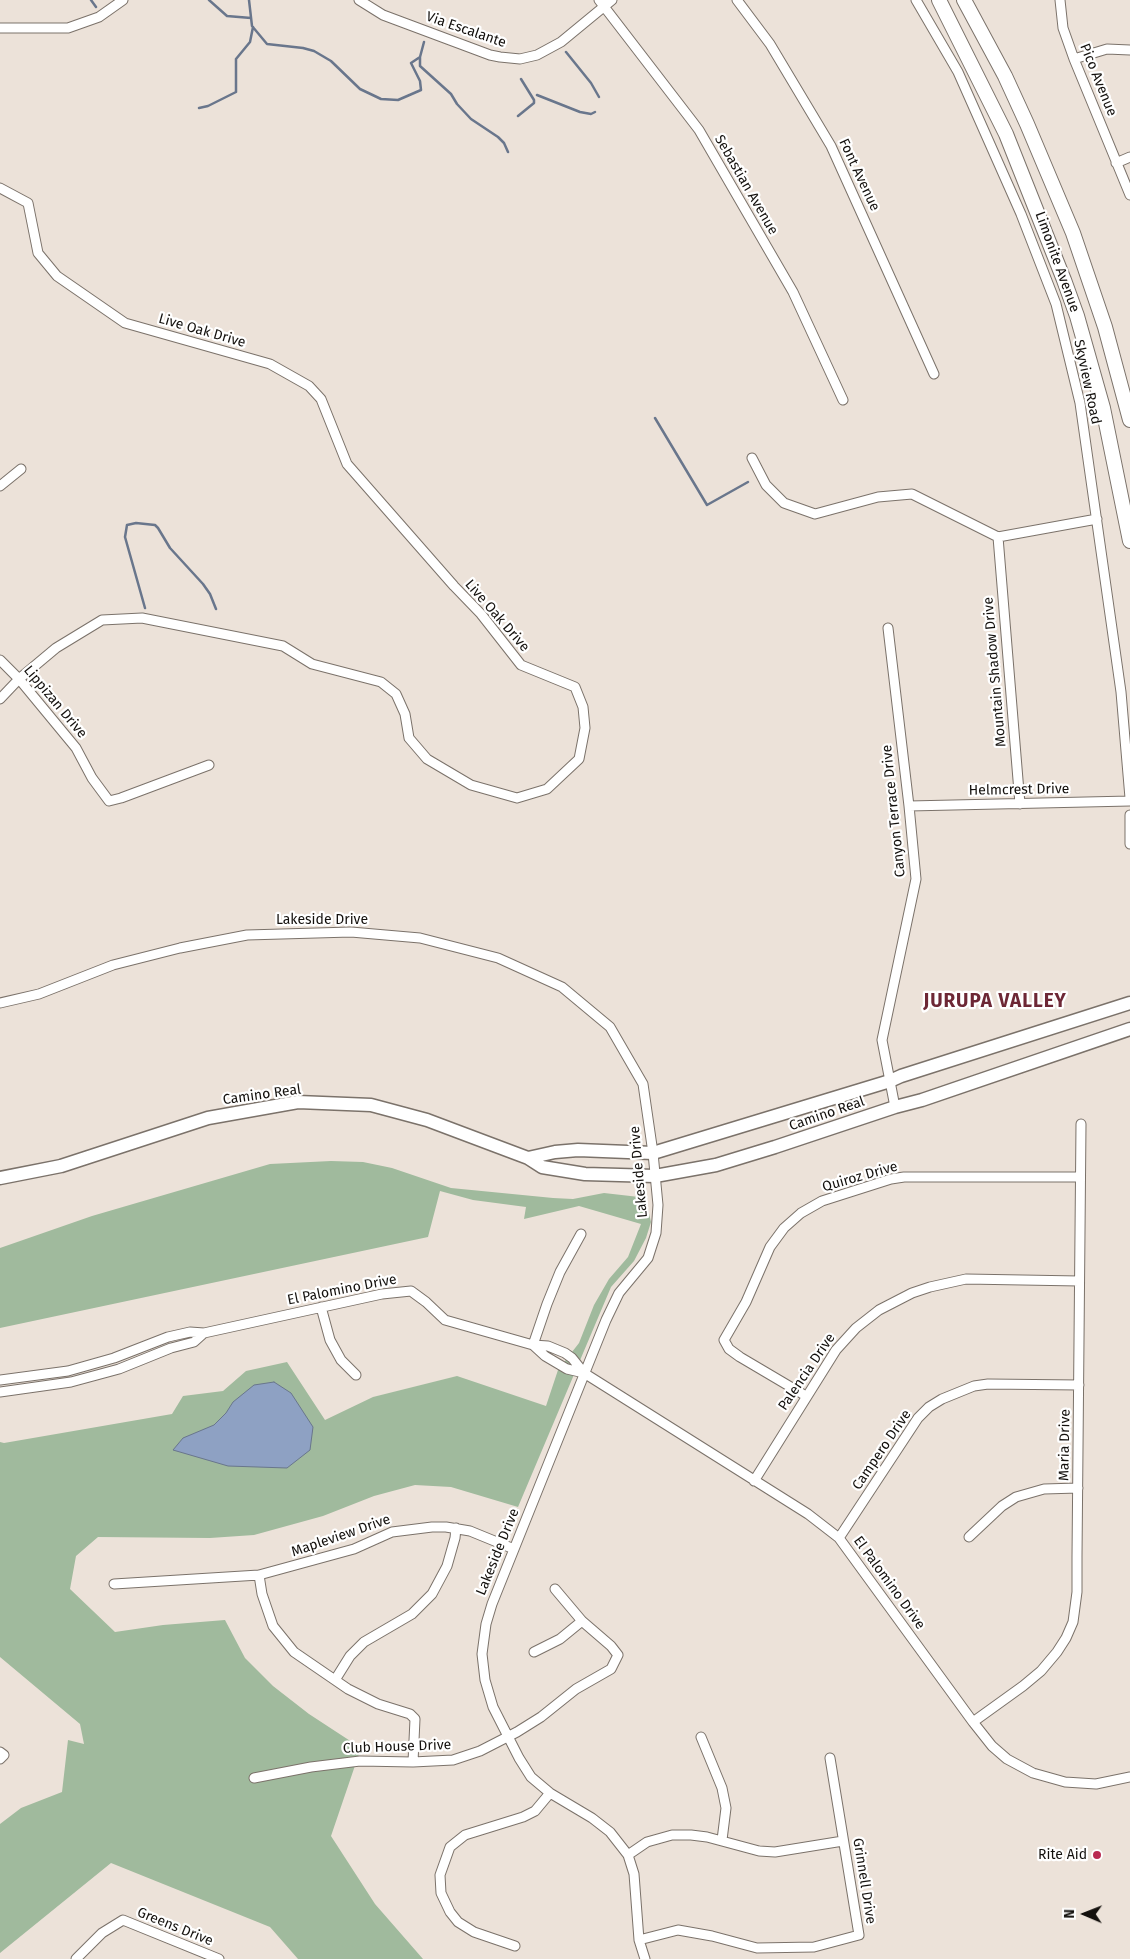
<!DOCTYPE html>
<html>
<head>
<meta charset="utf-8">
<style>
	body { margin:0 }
	#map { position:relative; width:1130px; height:1959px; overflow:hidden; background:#ece2d9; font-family:"Fira Sans",sans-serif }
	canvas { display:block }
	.north { position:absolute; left:1060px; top:1889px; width:50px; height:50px; -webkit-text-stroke:4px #fff; paint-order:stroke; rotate:271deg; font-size:14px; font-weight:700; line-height:20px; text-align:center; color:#13100d }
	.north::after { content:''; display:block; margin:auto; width:18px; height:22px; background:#13100d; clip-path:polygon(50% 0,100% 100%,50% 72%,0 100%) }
</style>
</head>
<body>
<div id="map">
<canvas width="1130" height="1959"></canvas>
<div class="north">N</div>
</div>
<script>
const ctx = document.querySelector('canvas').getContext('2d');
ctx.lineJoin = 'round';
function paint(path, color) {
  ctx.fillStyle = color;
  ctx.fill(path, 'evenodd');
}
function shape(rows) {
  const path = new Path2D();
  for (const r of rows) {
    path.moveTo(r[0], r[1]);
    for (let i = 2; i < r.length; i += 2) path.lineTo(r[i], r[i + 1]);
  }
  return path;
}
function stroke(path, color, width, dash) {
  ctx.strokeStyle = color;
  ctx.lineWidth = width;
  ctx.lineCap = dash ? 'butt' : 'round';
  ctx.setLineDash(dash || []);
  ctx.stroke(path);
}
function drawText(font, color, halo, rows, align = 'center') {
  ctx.font = font + ' "Fira Sans",sans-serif';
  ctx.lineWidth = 4.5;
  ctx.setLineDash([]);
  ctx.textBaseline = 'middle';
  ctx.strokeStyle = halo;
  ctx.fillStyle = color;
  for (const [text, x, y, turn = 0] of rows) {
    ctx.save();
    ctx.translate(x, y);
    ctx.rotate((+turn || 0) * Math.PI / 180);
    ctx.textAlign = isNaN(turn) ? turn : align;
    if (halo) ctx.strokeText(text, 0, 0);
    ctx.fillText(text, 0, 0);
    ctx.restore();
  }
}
const green = shape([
	[331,1161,363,1162,392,1168,451,1188,553,1198,573,1199,604,1193,639,1197,647,1205,651,1222,646,1238,634,1261,611,1287,518,1507,451,1487,415,1485,374,1496,323,1516,254,1535,210,1538,98,1537,76,1556,70,1589,115,1632,163,1625,225,1620,245,1658,273,1686,309,1714,361,1748,331,1836,375,1904,423,1959,298,1959,270,1927,111,1863,0,1953,0,1824,21,1808,62,1792,68,1740,84,1744,80,1724,0,1657,0,1442,4,1443,172,1414,183,1396,223,1391,246,1371,287,1362,325,1420,373,1397,457,1376,546,1406,558,1370,579,1343,594,1305,609,1279,628,1257,641,1224,579,1206,524,1219,526,1207,473,1200,440,1191,428,1237,0,1328,0,1248,92,1216,270,1164]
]);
const water = shape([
	[274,1382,291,1393,313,1427,310,1450,287,1468,228,1466,173,1450,183,1438,214,1425,226,1413,233,1402,254,1385,274,1382]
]);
const stream = shape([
	[91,0,96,7],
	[209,0,227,16,251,18],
	[249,0,252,26,267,44,303,48,314,51,331,61,360,89,381,99,398,100,421,90,420,81,411,63,420,57,424,42],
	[566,52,591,83,599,97],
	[420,57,420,66,451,94,457,104,471,119,498,137,504,143,508,152],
	[537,95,580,112,591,114,595,112],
	[199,108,208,106,236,92,236,59,250,42,253,27],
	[518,116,534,103,534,100,521,79],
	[655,418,707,505,748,482],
	[145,608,125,537,127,525,136,523,155,525,158,528,170,548,203,584,210,594,216,609]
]);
const minor = shape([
	[359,0,383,15,490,55,500,57,520,59,537,55,561,42,612,0],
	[599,0,699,130,793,292,843,400],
	[737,0,770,44,831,146,934,374],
	[916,0,958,72,1021,214,1056,304,1080,403,1121,692,1130,798],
	[1060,0,1063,28,1074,59,1130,195],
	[0,28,68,28,99,17,123,0],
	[1074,59,1107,49,1130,50],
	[1116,163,1130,157],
	[0,188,28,203,38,253,57,276,125,323,270,364,309,386,321,399,347,464,454,586,481,614,521,665,575,687,583,707,585,728,579,759,547,789,517,798,471,785,427,759,409,738,405,714,396,694,381,682,312,664,283,646,142,618,102,620,56,648,19,679,0,699],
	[752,458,766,485,784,503,815,514,878,497,912,494,998,537,1097,519],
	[0,486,21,469],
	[998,537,1020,804],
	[888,628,909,806,916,879,882,1040,895,1107],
	[0,660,19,679,76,748,92,778,109,801,121,798,209,765],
	[909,806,1130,801],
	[1130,844,1130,815],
	[0,1003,39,994,113,965,180,948,247,935,351,932,420,938,498,958,562,987,610,1027,643,1084,653,1153,658,1205,656,1233,648,1258,619,1293,606,1320,492,1604,486,1624,482,1654,485,1680,493,1707,519,1758,531,1777,550,1793,592,1818,610,1832,628,1855,634,1874,639,1940,645,1959],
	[321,1307,330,1340,341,1360,356,1375],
	[584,1373,572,1358,565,1353,548,1346,533,1345,545,1356,567,1369,584,1373,808,1514,839,1538,973,1722,992,1746,1007,1759,1033,1773,1065,1782,1096,1784,1130,1777],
	[0,1380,68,1371,114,1358,168,1337,190,1332,204,1333,382,1294,411,1291,426,1302,445,1320,533,1345,547,1304,560,1272,581,1234],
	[0,1392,71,1382,119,1369,171,1348,194,1342,204,1333],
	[806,1396,740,1357,729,1349,724,1340,746,1302,770,1247,784,1228,801,1213,822,1201,891,1179,904,1177,1080,1177],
	[754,1481,836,1350,856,1328,879,1310,912,1293,930,1287,966,1279,1079,1281],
	[969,1537,1002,1506,1016,1497,1044,1489,1078,1488],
	[839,1538,918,1418,929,1407,942,1399,974,1386,988,1384,1079,1385],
	[259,1575,262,1594,273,1626,294,1652,348,1689,378,1704,410,1714,415,1719,413,1762],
	[114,1584,259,1575,354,1549,392,1532,432,1527,446,1527,470,1531,514,1549],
	[534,1652,560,1639,582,1621],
	[335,1680,350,1656,364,1642,412,1614,432,1594,447,1566,455,1538,456,1528],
	[973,1722,1023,1686,1041,1671,1057,1652,1066,1638,1073,1622,1077,1592,1077,1557,1081,1124],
	[701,1737,722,1788,726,1808,722,1840],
	[0,1752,4,1755,0,1759],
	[254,1778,311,1767,360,1761,413,1762,453,1760,480,1751,517,1732,541,1717,576,1689,611,1669,618,1655,611,1646,582,1621,555,1589],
	[628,1855,647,1842,672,1835,691,1835,707,1837,759,1851,775,1852,843,1841],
	[639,1940,678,1930,712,1936,757,1948,814,1947,859,1935,830,1758],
	[515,1946,474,1932,458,1922,450,1912,441,1893,440,1875,450,1847,465,1835,523,1817,535,1811,550,1793],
	[76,1959,102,1933,123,1920,219,1959]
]);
const secondary = shape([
	[528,1158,555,1152,578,1150,653,1153,890,1081,901,1076,1130,1003],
	[0,1178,61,1166,208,1118,298,1102,371,1105,427,1120,528,1158,542,1167,585,1174,655,1176,716,1165,775,1147,895,1107,922,1100,1130,1029]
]);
const primary = shape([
	[939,0,1006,134,1064,280,1077,316,1103,408,1130,541],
	[964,0,1005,76,1027,124,1073,233,1105,327,1130,420]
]);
const markers = [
	[1097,1855,5,"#b92951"]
];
const streetNames = [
	["Via Escalante",466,30,19],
	["Pico Avenue",1098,80,68],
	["Font Avenue",859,175,65],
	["Sebastian Avenue",746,185,60],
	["Limonite Avenue",1057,262,70],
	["Live Oak Drive",202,331,16],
	["Skyview Road",1087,382,78],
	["Live Oak Drive",497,616,49],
	["Mountain Shadow Drive",995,672,-95],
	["Lippizan Drive",55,702,50],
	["Helmcrest Drive",1019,790,-1],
	["Canyon Terrace Drive",894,811,-96],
	["Lakeside Drive",322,920],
	["Camino Real",262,1095,-8],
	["Camino Real",827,1114,-19],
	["Lakeside Drive",639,1172,-95],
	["Quiroz Drive",860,1177,-16],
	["El Palomino Drive",342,1290,-11],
	["Palencia Drive",807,1372,-56],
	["Maria Drive",1065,1445,-89],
	["Campero Drive",882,1450,-56],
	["Mapleview Drive",341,1536,-19],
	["Lakeside Drive",498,1552,-68],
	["El Palomino Drive",889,1583,54],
	["Club House Drive",397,1747,-2],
	["Grinnell Drive",864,1881,81],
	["Greens Drive",175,1927,22]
];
const poiNames = [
	["Rite Aid",1087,1855]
];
const districtNames = [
	["JURUPA VALLEY",995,1002]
];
paint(green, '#a0ba9d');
paint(water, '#8ea1c3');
stroke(water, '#69768c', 1);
stroke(stream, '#69768c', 2.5);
stroke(minor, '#7b726a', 11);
stroke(secondary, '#7b726a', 15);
stroke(primary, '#7b726a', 16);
stroke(minor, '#fff', 9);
stroke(secondary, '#fff', 12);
stroke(primary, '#fff', 14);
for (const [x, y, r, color] of markers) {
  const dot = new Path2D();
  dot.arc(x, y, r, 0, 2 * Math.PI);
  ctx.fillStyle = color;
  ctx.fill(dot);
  stroke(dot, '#fff', 2);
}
drawText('14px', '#13100d', '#fff', streetNames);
drawText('14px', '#13100d', '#fff', poiNames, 'right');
ctx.letterSpacing = '1px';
drawText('bold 19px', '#6d2735', '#fff', districtNames);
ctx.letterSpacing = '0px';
</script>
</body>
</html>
